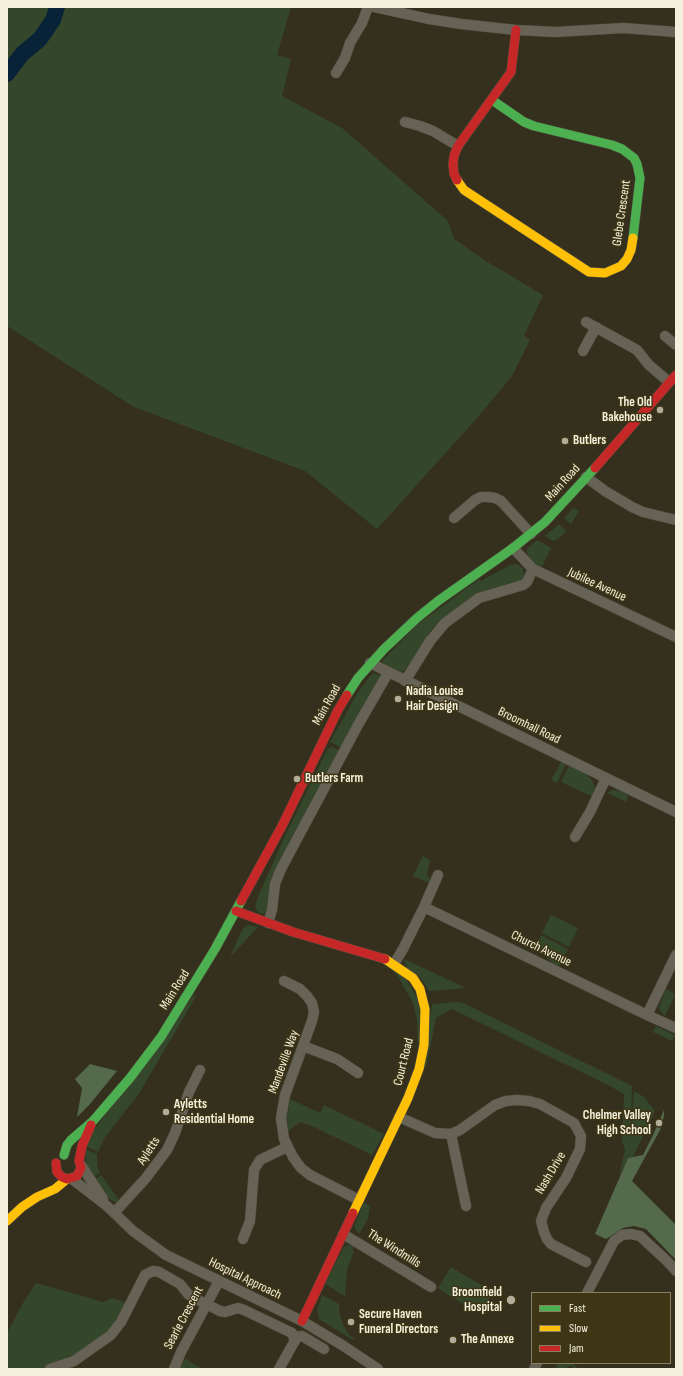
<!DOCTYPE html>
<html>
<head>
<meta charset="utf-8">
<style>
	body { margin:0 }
	#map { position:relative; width:683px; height:1376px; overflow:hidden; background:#35301e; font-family:"Sofia Sans Condensed",sans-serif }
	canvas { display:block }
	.frame { position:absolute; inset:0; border:8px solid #f5f0de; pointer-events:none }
	.legend { position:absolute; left:531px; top:1292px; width:140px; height:72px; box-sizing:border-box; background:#3e3515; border:1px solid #878065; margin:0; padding:5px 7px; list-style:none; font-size:12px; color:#f5f0de }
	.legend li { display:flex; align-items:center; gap:8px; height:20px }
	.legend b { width:20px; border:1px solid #878065 }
</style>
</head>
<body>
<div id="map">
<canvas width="683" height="1376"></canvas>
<div class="frame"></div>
<ul class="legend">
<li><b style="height:5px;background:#4caf50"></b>Fast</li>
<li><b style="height:5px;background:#ffc107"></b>Slow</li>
<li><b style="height:5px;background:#c62828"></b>Jam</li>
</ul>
</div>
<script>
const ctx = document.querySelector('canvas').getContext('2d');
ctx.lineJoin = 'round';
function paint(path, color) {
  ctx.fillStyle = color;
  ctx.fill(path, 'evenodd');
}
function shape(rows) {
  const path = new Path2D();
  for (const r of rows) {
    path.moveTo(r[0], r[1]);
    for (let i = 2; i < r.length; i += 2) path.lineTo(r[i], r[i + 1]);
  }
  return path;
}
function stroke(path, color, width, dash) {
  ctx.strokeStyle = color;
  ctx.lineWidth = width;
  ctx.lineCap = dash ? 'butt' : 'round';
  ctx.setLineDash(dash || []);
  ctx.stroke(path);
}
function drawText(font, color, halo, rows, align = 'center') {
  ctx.font = font + ' "Sofia Sans Condensed",sans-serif';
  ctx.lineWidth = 3;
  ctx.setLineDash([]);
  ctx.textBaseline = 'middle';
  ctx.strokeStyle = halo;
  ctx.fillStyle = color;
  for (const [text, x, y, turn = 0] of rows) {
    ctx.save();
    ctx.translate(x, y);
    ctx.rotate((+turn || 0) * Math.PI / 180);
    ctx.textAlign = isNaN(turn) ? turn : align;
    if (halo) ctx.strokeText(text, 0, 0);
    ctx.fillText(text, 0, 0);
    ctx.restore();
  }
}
const green = shape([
	[7,7,291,7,277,55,291,59,282,96,342,128,448,221,454,239,486,261,543,295,524,336,530,340,512,376,477,418,377,529,305,471,134,407,7,326],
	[573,508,579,511,571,524,564,518],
	[559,524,566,531,558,539,553,541,545,536],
	[536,541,539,541,551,548,541,569,537,567,528,557,527,553,527,549],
	[515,564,519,565,523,569,524,575,525,575,522,581,467,602,435,626,429,633,404,671,399,672,383,664,382,661,417,625,479,579,481,581,510,565],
	[374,673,381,676,341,748,330,742,358,692,370,676],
	[331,746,340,751,268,901,266,912,263,914,259,913,255,907,257,899,284,838,328,748,329,749],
	[561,762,566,764,557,783,551,780],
	[569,766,585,773,593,781,595,789,591,796,561,782],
	[613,790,620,791,628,795,626,802,607,793],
	[423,856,430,860,427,875,430,880,429,883,413,876],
	[551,915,578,928,569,947,542,933],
	[249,925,258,927,230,957,241,932,244,927],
	[541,935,568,949,559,966,551,962,546,956,534,950],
	[404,959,466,988,429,991,421,978,407,968],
	[382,960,402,972,421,1004,418,1057,417,1020,413,1003,397,975],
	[666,989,675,994,665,1016,660,1010,659,1007],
	[194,995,196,996,178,1027,138,1095,105,1137,98,1152,85,1146,91,1134],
	[457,1002,463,1003,632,1086,630,1145,634,1091,644,1097,655,1111,633,1157,628,1158,619,1176,625,1150,622,1141,624,1094,608,1085,452,1009,436,1018,426,1068,424,1068,432,1004],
	[656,1026,675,1035,672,1041,653,1032],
	[290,1099,320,1113,324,1105,384,1134,372,1155,312,1126,300,1122,288,1131,287,1118],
	[85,1149,97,1154,97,1165,100,1173,93,1177,86,1162],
	[101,1175,117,1197,119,1201,115,1202,110,1199,95,1180],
	[364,1202,370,1206,368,1219,359,1234,354,1227],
	[348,1245,354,1246,352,1250,354,1251,347,1269,345,1296,325,1284,344,1247],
	[451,1267,491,1291,486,1314,469,1302,466,1306,438,1288],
	[36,1283,103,1302,112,1298,127,1303,112,1330,76,1356,67,1356,74,1369,7,1369,7,1333,23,1303],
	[322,1295,339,1304,339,1311,343,1324,349,1335,354,1338,353,1340,319,1319,317,1310],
	[186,1359,202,1369,191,1369,187,1367,186,1369,180,1369,184,1360],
	[558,1363,572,1363,579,1369,575,1369,571,1366,562,1369,555,1369]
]);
const forest = shape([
	[90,1064,117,1071,90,1104,77,1117,82,1088,75,1079],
	[664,1110,664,1116,660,1130,632,1181,676,1225,676,1260,646,1229,634,1226,623,1228,606,1239,595,1234,628,1158,643,1155,654,1133]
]);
const river = shape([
	[7,74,22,54,40,39,53,20,57,7]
]);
const street = shape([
	[374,7,429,19,461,24,516,30,556,32,623,28,676,32],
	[336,73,345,58,350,43,362,23,368,7],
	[405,122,420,126,433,131,458,146],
	[586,322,637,350,649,365,669,382],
	[665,336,676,345],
	[583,351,596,327],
	[586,477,605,491,632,507,643,512,676,520],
	[454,518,475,500,481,497,489,497,495,498,501,501,531,534],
	[513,548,533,569,676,637],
	[370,663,676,812],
	[405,681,430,641,445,623,479,598,523,585,527,582,533,569],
	[575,837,590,812,606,778],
	[424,907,438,875],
	[268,923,272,910,275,884,281,869,358,725,388,673],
	[394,964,403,949,424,907,647,1015,676,955],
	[284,981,300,989,307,996,312,1003,314,1012,312,1021,285,1095,281,1118,284,1139,293,1157,301,1168,310,1175,359,1200],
	[647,1015,676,1028],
	[303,1046,337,1059,358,1073],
	[399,1117,435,1133,451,1134,460,1130,495,1105,506,1101,517,1100,529,1101,540,1104,574,1123,581,1136,580,1149,566,1178,546,1208,541,1221,544,1232,547,1239,551,1244,586,1262],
	[451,1134,466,1206],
	[81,1165,103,1199],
	[72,1179,107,1206,133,1231,166,1255,302,1321,342,1345,378,1369],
	[114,1213,146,1178,167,1150,175,1133,189,1092,200,1070],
	[343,1234,431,1287],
	[243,1239,250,1221,254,1170,260,1160,287,1147],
	[587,1293,614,1241,622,1235,631,1234,640,1236,667,1261,676,1271],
	[294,1337,302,1336,324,1349],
	[50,1369,74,1361,111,1335,121,1322,145,1275,153,1271,159,1272,180,1284,188,1294,192,1297,220,1311,225,1312,238,1308,244,1310,292,1333,295,1341,293,1344,279,1369],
	[174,1369,181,1352,219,1281],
	[534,1369,537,1363]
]);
const fast = shape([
	[492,100,524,122,534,126,612,145,622,149,634,158,637,164,640,178,633,238],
	[347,695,358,678,384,649,417,618,438,601,513,548,545,522,595,468],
	[64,1155,67,1145,71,1140,93,1121,130,1078,161,1037,215,949,241,901]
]);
const slow = shape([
	[457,180,464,190,589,272,605,273,621,266,627,259,631,250,633,238],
	[353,1213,408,1098,419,1069,424,1045,425,1009,420,989,413,978,385,959],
	[7,1221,22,1207,37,1197,55,1189,67,1179]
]);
const jam = shape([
	[457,180,454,174,453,165,454,156,458,146,511,72,516,30],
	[595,468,676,375],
	[241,901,282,826,338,710,347,695],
	[236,911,293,932,385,959],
	[56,1163,57,1172,62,1177,67,1179,77,1176,81,1168,79,1161,82,1146,91,1125],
	[302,1321,353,1213]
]);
const markers = [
	[660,410,4,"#b2ad9b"],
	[565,441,4,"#b2ad9b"],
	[398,699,4,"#b2ad9b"],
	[297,779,4,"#b2ad9b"],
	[166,1112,4,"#b2ad9b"],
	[659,1123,4,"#b2ad9b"],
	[511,1300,5,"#b2ad9b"],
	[351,1322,4,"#b2ad9b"],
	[453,1340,4,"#b2ad9b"]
];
const streetNames = [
	["Glebe Crescent",622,213,-82],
	["Main Road",563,483,-48],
	["Jubilee Avenue",597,585,25],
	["Main Road",327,705,-61],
	["Broomhall Road",529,726,26],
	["Church Avenue",541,949,26],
	["Main Road",175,990,-58],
	["Mandeville Way",284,1062,-70],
	["Court Road",404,1062,-76],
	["Ayletts",149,1151,-57],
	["Nash Drive",551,1173,-59],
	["The Windmills",394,1249,32],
	["Hospital Approach",245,1279,26],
	["Searle Crescent",184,1318,-62]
];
const poiNames = [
	["The Old",652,403,"right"],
	["Bakehouse",652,418,"right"],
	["Butlers",573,441],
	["Nadia Louise",406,692],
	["Hair Design",406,707],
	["Butlers Farm",305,779],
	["Ayletts",174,1105],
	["Residential Home",174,1120],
	["Chelmer Valley",651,1116,"right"],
	["High School",651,1131,"right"],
	["Broomfield",502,1293,"right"],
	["Hospital",502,1308,"right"],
	["Secure Haven",359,1315],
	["Funeral Directors",359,1330],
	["The Annexe",461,1340]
];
paint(green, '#34472b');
paint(forest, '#55694b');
stroke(river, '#082337', 16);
stroke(street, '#4f4b3c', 11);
stroke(fast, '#4f4b3c', 10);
stroke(slow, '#4f4b3c', 10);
stroke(jam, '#4f4b3c', 10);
stroke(street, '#666255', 10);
stroke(fast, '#4caf50', 9);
stroke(slow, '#ffc107', 9);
stroke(jam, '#c62828', 9);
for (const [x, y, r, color] of markers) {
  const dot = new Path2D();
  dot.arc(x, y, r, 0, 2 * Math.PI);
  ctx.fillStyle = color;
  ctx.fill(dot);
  stroke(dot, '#3e3515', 1.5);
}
drawText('13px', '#f5f0de', '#3e3515', streetNames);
drawText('bold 13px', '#f5f0de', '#3e3515', poiNames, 'left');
</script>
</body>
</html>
